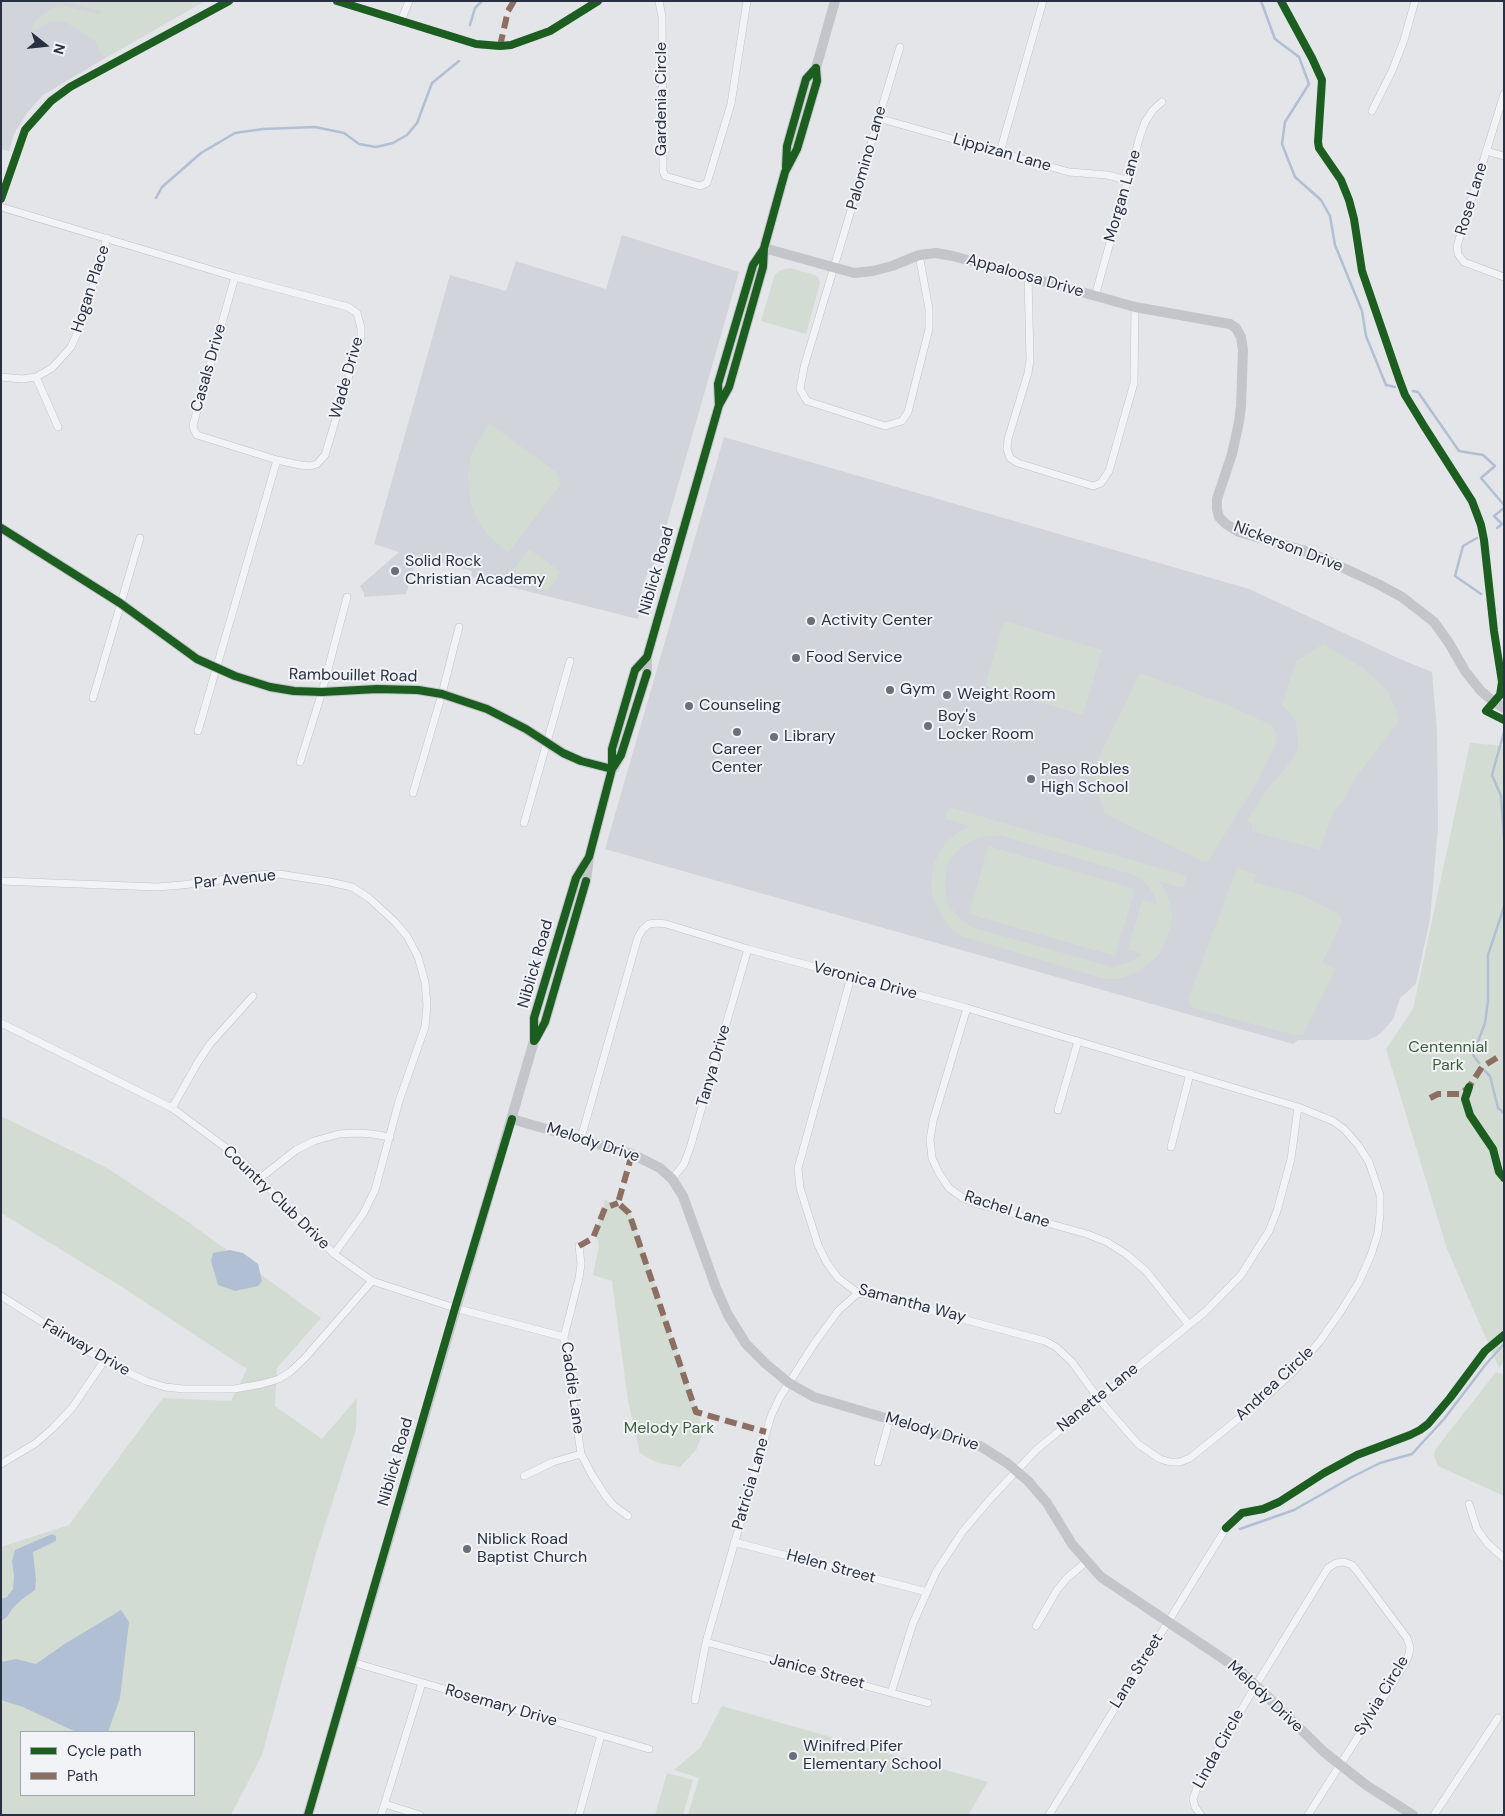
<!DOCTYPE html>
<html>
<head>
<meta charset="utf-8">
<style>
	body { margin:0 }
	#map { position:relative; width:1505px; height:1816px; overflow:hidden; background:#e3e5e8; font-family:"DM Sans",sans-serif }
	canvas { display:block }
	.frame { position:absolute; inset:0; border:2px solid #293042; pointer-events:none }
	.legend { position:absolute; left:20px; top:1731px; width:175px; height:65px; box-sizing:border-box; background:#f1f3f7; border:1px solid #a1a5af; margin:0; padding:6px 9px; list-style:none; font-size:15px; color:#293042 }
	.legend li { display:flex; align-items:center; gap:10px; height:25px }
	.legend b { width:25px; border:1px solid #a1a5af }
	.north { position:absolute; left:20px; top:20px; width:50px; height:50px; -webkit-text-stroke:4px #f1f3f7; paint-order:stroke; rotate:106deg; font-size:14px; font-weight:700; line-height:20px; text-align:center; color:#293042 }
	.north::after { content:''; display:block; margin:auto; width:18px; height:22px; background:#293042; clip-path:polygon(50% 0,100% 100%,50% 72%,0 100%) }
</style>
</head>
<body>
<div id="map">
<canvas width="1505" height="1816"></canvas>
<div class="frame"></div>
<ul class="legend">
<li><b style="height:6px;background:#1b5e20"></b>Cycle path</li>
<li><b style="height:6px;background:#8d6e63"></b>Path</li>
</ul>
<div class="north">N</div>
</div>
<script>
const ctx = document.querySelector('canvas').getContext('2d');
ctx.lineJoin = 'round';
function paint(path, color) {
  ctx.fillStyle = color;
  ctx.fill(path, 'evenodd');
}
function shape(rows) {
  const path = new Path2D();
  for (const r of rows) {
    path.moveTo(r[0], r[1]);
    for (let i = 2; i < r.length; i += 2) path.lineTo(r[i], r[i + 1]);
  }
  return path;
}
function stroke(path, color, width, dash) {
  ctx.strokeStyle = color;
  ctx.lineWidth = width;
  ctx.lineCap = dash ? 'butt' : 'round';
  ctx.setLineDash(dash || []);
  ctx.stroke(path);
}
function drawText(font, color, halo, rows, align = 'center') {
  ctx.font = font + ' "DM Sans",sans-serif';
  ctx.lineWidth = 4;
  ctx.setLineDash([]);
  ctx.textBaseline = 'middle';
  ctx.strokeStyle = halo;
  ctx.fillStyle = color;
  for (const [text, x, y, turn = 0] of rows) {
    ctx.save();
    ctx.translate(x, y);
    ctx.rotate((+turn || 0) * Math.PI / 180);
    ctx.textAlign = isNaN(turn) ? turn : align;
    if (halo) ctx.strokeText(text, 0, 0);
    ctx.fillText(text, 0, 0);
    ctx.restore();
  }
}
const built = shape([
	[1,1,205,1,107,57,43,95,27,113,14,134,9,151,1,149],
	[622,235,739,272,656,562,646,576,640,600,642,605,638,619,471,577,472,571,417,556,406,594,364,597,364,593,360,586,399,552,374,544,450,275,506,291,516,261,606,289],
	[724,437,1249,589,1400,659,1432,672,1437,731,1438,827,1430,919,1416,984,1400,998,1393,1019,1384,1030,1377,1036,1368,1040,1298,1040,1293,1044,605,849]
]);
const green = shape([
	[63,1,205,1,107,57,102,55,95,41,67,23,58,21,50,22,32,32,34,22,52,8,66,7,100,14,101,11],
	[790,268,815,275,818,277,820,283,806,334,761,321,775,274,781,270],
	[489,423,556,472,559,478,560,485,508,553,487,534,476,517,471,504,469,489,468,473,471,456,478,441],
	[529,549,561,572,547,592,514,569],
	[1004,621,1102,650,1083,715,985,686],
	[1323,644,1363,668,1387,690,1399,717,1398,723,1356,777,1345,798,1333,812,1320,850,1251,831,1253,824,1247,821,1268,788,1292,760,1296,753,1298,746,1297,729,1294,717,1282,705,1296,661],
	[1140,673,1228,705,1273,726,1278,740,1258,781,1208,861,1204,862,1105,814,1091,773],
	[1470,743,1504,746,1504,1361,1499,1368,1447,1249,1386,1049,1413,1009],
	[949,807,1187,876,1183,888,1159,881,1166,892,1171,905,1172,916,1170,929,1160,954,1138,972,1118,979,1104,979,964,937,953,931,944,919,933,899,931,882,934,863,945,843,958,832,970,826,945,819],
	[999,835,1134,875,1142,880,1149,887,1155,897,1157,904,1142,900,1128,949,1142,954,1130,962,1112,967,971,927,958,916,947,903,945,883,948,863,961,847,980,837],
	[988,846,1135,889,1115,956,969,914],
	[1237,868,1256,874,1254,882,1301,895,1339,914,1342,922,1322,963,1336,969,1303,1035,1294,1035,1193,1008,1188,999],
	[1,1116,107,1168,188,1222,321,1318,277,1368,275,1406,322,1439,357,1398,356,1429,317,1550,262,1755,231,1815,1,1815,1,1547,69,1525,163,1398,231,1401,247,1369,119,1285,1,1213],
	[21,1732,194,1732,194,1795,21,1795],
	[605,1200,630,1211,704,1431,696,1450,680,1467,656,1462,640,1453,628,1401,612,1281,593,1275,599,1246,596,1232],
	[1496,1372,1504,1375,1504,1496,1438,1466,1434,1456,1435,1450],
	[722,1706,988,1782,968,1815,688,1815,699,1778,674,1770,700,1748],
	[667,1773,693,1780,683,1815,655,1815]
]);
const water = shape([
	[230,1250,243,1253,258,1264,262,1281,258,1286,235,1291,218,1285,211,1261,213,1253],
	[52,1534,56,1536,56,1541,33,1552,36,1580,35,1590,21,1600,12,1609,7,1617,1,1621,1,1599,7,1597,13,1589,14,1576,12,1561,15,1550],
	[121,1610,129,1622,120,1698,108,1732,74,1731,23,1707,1,1700,1,1662,16,1659,36,1664,63,1645]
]);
const stream = shape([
	[1261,1,1275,39,1299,57,1309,84,1285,122,1282,144,1295,177,1321,200,1330,216,1335,245,1362,311,1366,336,1386,385,1395,387],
	[470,25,475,8,482,1],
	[156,198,162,187,201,153,235,133,263,129,315,127,344,133,359,144,376,147,393,143,407,135,417,123,432,83,459,61],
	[1413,391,1418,392,1459,451,1483,455,1495,466,1481,478,1504,505],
	[1497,528,1502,524,1494,516,1504,508],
	[1477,538,1463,546,1455,576,1481,594],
	[1504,732,1492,775,1501,796,1504,837],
	[1479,1063,1473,1055,1485,1023,1488,1001,1488,955,1504,907],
	[1485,1071,1490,1076,1498,1108,1504,1113],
	[1240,1529,1294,1510,1352,1477,1380,1463,1412,1454,1444,1419,1486,1364,1504,1344]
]);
const street = shape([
	[337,1,476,44,500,46,511,45,550,31,598,1],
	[659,1,662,17,663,171,665,176,700,186,707,183,731,104,747,1],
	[401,21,409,1],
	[900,47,804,367,800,389,807,401,885,426,902,421,908,412,929,329,929,309,919,255],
	[1504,94,1457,246,1458,254,1464,262,1504,277],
	[1372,111,1392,71,1404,40,1415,1],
	[878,118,1069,172,1107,175,1127,180],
	[1486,151,1504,156],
	[1000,152,1043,1],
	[1,199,25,130,51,101,70,87,229,1],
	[1,207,235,277,348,307,357,313,361,328,361,336,325,455,317,464,310,466,300,465,277,460,197,435,194,430,193,425,235,277],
	[1028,276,1030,360,1028,373,1008,439,1007,449,1010,458,1018,463,1093,486,1101,483,1109,471,1134,383,1135,307],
	[1095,296,1140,136,1145,122,1153,110,1162,102],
	[1,377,22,379,36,377,52,368,71,347,83,320,107,238],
	[36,377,58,427],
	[93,698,140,538],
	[198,731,277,460],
	[300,762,322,692,347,597],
	[413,793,442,694,459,627],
	[524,823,570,661],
	[1,881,157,887,182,885,257,875,279,874,330,882,352,887,369,898,395,922,407,936,418,957,425,982,427,1005,425,1027,399,1101,375,1190,363,1214,334,1254],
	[967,1008,933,1121,930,1140,932,1158,939,1173,949,1188,963,1198,978,1204,1087,1234,1107,1242,1126,1254,1146,1271,1189,1325],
	[1,1023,172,1108,237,1156,334,1254,372,1281,455,1308,564,1337],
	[172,1108,198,1062,210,1044,253,996],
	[1058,1110,1078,1041],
	[581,1138,638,937,643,929,649,924,657,923,666,924,748,949,967,1008,1298,1107,1333,1121,1344,1129,1358,1145,1369,1162,1380,1195,1380,1214,1378,1233,1371,1255,1359,1282,1341,1311,1320,1341,1293,1372,1269,1394,1190,1458,1180,1462,1170,1462,1160,1459,1138,1444,1098,1398,1072,1362,1056,1347,1045,1341,880,1297,858,1293,838,1278,827,1263,818,1245,800,1188,798,1168,851,977],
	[1171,1147,1190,1074],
	[259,1179,296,1150,314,1141,339,1134,357,1133,372,1134,390,1137],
	[672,1179,684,1164,690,1148,748,949],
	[579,1246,581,1264,579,1278,564,1337,581,1454,592,1475,605,1495,613,1505,628,1516],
	[1,1296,104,1361,146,1381,165,1387,184,1389,234,1389,262,1384,279,1379,290,1372,304,1359,372,1281],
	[878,1462,890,1419],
	[1,1464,36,1443,53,1428,72,1408,104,1361],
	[524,1476,553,1462,581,1454],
	[1469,1504,1477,1529,1488,1544,1504,1558],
	[734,1542,927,1592],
	[1036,1626,1057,1590,1067,1578,1086,1562],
	[706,1642,928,1703],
	[352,1662,649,1749],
	[891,1693,913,1623,936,1572,963,1531,992,1497,1036,1450,1206,1311,1241,1275,1269,1231,1277,1211,1291,1159,1298,1107],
	[695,1700,706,1642,771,1416,780,1397,814,1344,838,1311,858,1293],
	[385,1804,420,1815],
	[381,1815,422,1683],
	[579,1815,601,1735],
	[1049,1815,1226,1528],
	[1201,1815,1195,1807,1193,1799,1199,1782,1256,1685,1328,1568,1336,1563,1344,1562,1352,1565,1357,1571,1407,1638,1410,1647,1409,1654,1406,1662,1308,1815],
	[1434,1815,1498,1718]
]);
const secondary = shape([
	[786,166,787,146,806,79,816,68],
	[764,248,854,273,873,271,892,266,919,255,936,253,953,256,1135,307,1230,324,1236,328,1241,337,1243,350,1241,406,1239,422,1232,454,1217,499,1217,509,1219,517,1226,524,1239,532,1302,550,1322,558,1378,584,1402,597,1434,622,1449,643,1465,671,1481,691,1494,702,1504,708],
	[719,404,718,384,753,265,764,249],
	[1,528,120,603,197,659,235,676,270,687,294,691,322,692,377,689,418,690,442,694,487,709,526,729,563,753,581,761,612,769],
	[613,769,621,755,647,673,647,657,719,405,729,387,763,267,764,248,785,172,797,149,817,81,816,68,835,1],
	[534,1039,534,1018,576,878,587,860],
	[512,1119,632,1154,660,1168,672,1179,683,1196,716,1288,728,1315,746,1344,766,1364,789,1383,814,1397,980,1446,1007,1463,1028,1481,1047,1503,1072,1544,1101,1577,1237,1668,1270,1699,1324,1752,1366,1785,1413,1815],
	[308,1815,534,1041,545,1022,586,881,589,857,612,769,612,749,635,670,647,657]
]);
const quiet = shape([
	[500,46,508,11,514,1],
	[1430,1098,1438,1094,1461,1094,1469,1087,1482,1067,1498,1057],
	[632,1154,618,1203,629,1213,696,1412,766,1432],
	[579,1246,593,1238,605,1208,618,1203]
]);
const cycleway = shape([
	[337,1,476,44,500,46,511,45,550,31,598,1],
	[1281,1,1312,58,1322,80,1318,142,1319,148,1341,180,1349,200,1354,219,1362,271,1399,379,1405,395,1424,426,1472,501,1481,525,1484,540,1494,631,1502,682,1500,695,1486,711,1504,720],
	[786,167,787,146,806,79,816,68],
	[1,199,25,130,51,101,70,87,229,1],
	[719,405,718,384,753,265,763,250],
	[1,528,120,603,197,659,235,676,270,687,294,691,322,692,377,689,418,690,442,694,487,709,526,729,563,753,581,761,612,769],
	[612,769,621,755,647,673],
	[536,1039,545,1022,586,881],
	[534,1041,534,1018,576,878,589,857,612,769,612,749,635,670,647,657,719,405,729,387,763,267,764,248,785,172,797,149,817,81,816,68],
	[1469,1087,1465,1099,1470,1115,1493,1149,1499,1172,1504,1178],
	[1226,1528,1242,1513,1263,1509,1279,1502,1324,1473,1357,1455,1410,1435,1420,1430,1428,1424,1450,1398,1485,1351,1504,1335],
	[308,1815,455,1308,512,1119]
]);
const markers = [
	[395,571,5,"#6a6f7c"],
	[811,621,5,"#6a6f7c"],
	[796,658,5,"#6a6f7c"],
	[890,690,5,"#6a6f7c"],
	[947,695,5,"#6a6f7c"],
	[689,706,5,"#6a6f7c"],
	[928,726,5,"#6a6f7c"],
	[737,732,5,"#6a6f7c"],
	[774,737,5,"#6a6f7c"],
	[1031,779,5,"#6a6f7c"],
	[467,1549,5,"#6a6f7c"],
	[793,1756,5,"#6a6f7c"]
];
const streetNames = [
	["Gardenia Circle",662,99,-90],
	["Lippizan Lane",1002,153,16],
	["Palomino Lane",867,158,-74],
	["Morgan Lane",1123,196,-74],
	["Rose Lane",1472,199,-73],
	["Appaloosa Drive",1025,276,16],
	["Hogan Place",91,289,-72],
	["Casals Drive",209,368,-74],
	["Wade Drive",347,378,-74],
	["Nickerson Drive",1288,547,21],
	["Niblick Road",657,571,-74],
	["Rambouillet Road",353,676,1],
	["Par Avenue",235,880,-6],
	["Niblick Road",536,964,-74],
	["Veronica Drive",865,981,15],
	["Tanya Drive",714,1066,-74],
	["Melody Drive",593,1143,18],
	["Country Club Drive",276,1198,44],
	["Rachel Lane",1007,1210,18],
	["Samantha Way",912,1304,15],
	["Fairway Drive",86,1348,30],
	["Andrea Circle",1275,1384,-43],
	["Caddie Lane",572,1388,82],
	["Nanette Lane",1098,1398,-39],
	["Melody Drive",932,1432,17],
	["Niblick Road",396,1462,-74],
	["Patricia Lane",751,1484,-74],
	["Helen Street",831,1567,15],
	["Lana Street",1137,1671,-58],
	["Janice Street",817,1672,15],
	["Sylvia Circle",1382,1696,-59],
	["Melody Drive",1265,1697,43],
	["Rosemary Drive",501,1706,16],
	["Linda Circle",1219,1749,-61]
];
const poiNames = [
	["Solid Rock",405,562],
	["Christian Academy",405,580],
	["Activity Center",821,621],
	["Food Service",806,658],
	["Gym",900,690],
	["Weight Room",957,695],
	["Counseling",699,706],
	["Boy's",938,717],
	["Locker Room",938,735],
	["Library",784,737],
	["Career",737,750,"center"],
	["Center",737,768,"center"],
	["Paso Robles",1041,770],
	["High School",1041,788],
	["Niblick Road",477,1540],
	["Baptist Church",477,1558],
	["Winifred Pifer",803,1747],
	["Elementary School",803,1765]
];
const parkNames = [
	["Centennial",1448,1048],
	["Park",1448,1066],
	["Melody Park",669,1429]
];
paint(built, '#d1d4db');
paint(green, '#d2dcd3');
paint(water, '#b1bfd4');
stroke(stream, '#b1bfd4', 2.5);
stroke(street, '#c1c3c6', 8);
stroke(street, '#f2f3f5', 7);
stroke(secondary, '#c3c5ca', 10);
stroke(quiet, '#8d6e63', 6, [12, 6]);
stroke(cycleway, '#1b5e20', 8);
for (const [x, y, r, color] of markers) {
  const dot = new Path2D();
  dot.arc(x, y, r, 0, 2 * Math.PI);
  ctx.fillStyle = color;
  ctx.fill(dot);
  stroke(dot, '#f1f3f7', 2);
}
drawText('16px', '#293042', '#f1f3f7', streetNames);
drawText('16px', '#293042', '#f1f3f7', poiNames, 'left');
drawText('16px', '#3a5e35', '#f1f3f7', parkNames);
</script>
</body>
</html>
